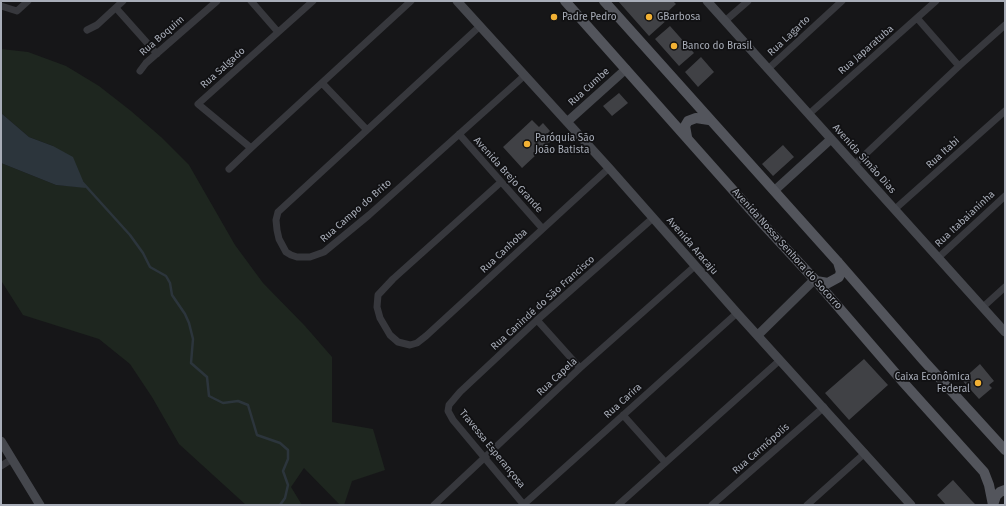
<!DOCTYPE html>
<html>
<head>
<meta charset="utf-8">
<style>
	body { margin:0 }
	#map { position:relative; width:1006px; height:506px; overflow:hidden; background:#161618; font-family:"Fira Sans",sans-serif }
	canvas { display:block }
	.frame { position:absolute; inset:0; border:2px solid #a8adb8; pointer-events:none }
</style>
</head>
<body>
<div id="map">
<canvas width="1006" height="506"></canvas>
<div class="frame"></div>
</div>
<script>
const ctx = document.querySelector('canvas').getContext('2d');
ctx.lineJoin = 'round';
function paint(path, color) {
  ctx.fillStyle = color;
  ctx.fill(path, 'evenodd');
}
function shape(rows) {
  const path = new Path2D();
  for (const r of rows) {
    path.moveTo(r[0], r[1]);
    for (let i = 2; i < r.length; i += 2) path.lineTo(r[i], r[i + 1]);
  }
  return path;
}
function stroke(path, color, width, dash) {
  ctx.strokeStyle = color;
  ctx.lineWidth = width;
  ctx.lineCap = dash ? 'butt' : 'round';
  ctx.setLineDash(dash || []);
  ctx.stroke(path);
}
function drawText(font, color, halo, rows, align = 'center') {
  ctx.font = font + ' "Fira Sans",sans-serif';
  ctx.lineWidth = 3.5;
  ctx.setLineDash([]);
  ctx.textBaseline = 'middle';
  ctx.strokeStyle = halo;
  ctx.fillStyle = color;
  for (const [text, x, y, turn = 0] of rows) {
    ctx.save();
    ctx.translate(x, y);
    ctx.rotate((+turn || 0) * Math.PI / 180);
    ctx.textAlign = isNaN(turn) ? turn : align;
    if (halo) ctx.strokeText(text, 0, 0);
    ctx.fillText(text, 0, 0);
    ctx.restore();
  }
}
const green = shape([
	[1,49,28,52,66,66,99,86,131,111,161,137,189,165,235,245,263,283,305,326,332,357,332,422,373,429,385,470,352,481,344,505,340,505,304,468,291,487,302,505,246,505,179,444,152,397,130,364,99,339,23,315,2,282,1,278,1,163,56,185,85,187,53,146,29,137,1,113]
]);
const water = shape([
	[1,113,29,137,53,146,73,157,86,188,56,185,1,163]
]);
const stream = shape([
	[83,183,130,235,143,253,150,267,166,276,170,283,172,295,185,314,189,323,193,339,191,363,207,377,209,396,223,403,238,401,248,405,257,435,280,443,288,450,288,459,283,471,288,485,285,498,280,505]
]);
const building = shape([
	[618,1,673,1,676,4,664,15,668,19,649,36],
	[670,26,694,53,679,66,655,39],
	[701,57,714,72,698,87,685,72],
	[619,93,628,103,612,116,603,106],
	[532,120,539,127,543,123,550,131,546,135,551,141,522,168,503,147],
	[783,145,794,157,773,176,762,164],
	[864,359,888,385,849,420,825,393],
	[980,364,994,381,989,385,992,388,979,399,962,380],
	[953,480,971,500,976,505,946,505,937,495]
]);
const street = shape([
	[251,1,278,32],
	[313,1,198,104,251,148,411,1],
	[1,6,17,11,28,1],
	[116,8,157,54],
	[917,18,959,66],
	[725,21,748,1],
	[480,26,278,212,276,220,277,230,279,239,286,252,291,255,297,257,310,257,324,252,369,215,524,76],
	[87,30,97,25,123,1],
	[768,69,842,1],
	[140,71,146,63,217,1],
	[322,83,367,130],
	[809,114,936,1],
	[459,134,542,228],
	[854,165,959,66,1005,25],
	[229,169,251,148],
	[501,182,393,279,378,295,377,307,380,318,390,335,398,342,410,345,417,343,426,336,609,168],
	[895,209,1005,111],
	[939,257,1005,196],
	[983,307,1005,287],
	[537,320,580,368],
	[623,415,665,462],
	[1,466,12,459],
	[434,505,580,368,695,266],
	[523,505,737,313],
	[524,505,453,420,448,411,449,405,460,392,537,320,653,218],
	[618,505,780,360],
	[712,505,824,407],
	[807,505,865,453]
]);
const secondary = shape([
	[457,1,609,168,737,313,911,505],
	[707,1,1005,332],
	[567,122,626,69],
	[774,191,831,139],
	[758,335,815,279],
	[1,441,40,505]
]);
const primary = shape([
	[565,1,764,225,816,281,903,382,984,472,989,485,993,505],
	[604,1,837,261,924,361,1005,450],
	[687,137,685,126,688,121,696,118,709,120],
	[816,281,828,283,839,277,841,272,838,262],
	[993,505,996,496,1000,492,1005,490]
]);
const markers = [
	[554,17,4,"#f2b134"],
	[649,17,4,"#f2b134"],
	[674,46,4,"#f2b134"],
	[527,144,4,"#f2b134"],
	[978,383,4,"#f2b134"]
];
const poiNames = [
	["Padre Pedro",562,17],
	["GBarbosa",657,17],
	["Banco do Brasil",682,46],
	["Paróquia São",535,138],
	["João Batista",535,150],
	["Caixa Econômica",970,377,"right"],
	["Federal",970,389,"right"]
];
const streetNames = [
	["Rua Boquim",162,36,-41],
	["Rua Lagarto",789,36,-43],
	["Rua Japaratuba",866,50,-41],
	["Rua Salgado",223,68,-42],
	["Rua Cumbe",589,87,-42],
	["Rua Itabi",943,153,-42],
	["Avenida Simão Dias",864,159,48],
	["Avenida Brejo Grande",508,175,48],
	["Rua Campo do Brito",356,211,-41],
	["Rua Itabaianinha",965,219,-43],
	["Avenida Aracaju",692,246,49],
	["Avenida Nossa Senhora do Socorro",787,249,48],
	["Rua Canhoba",504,251,-43],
	["Rua Canindé do São Francisco",543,303,-42],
	["Rua Capela",557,377,-43],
	["Rua Carira",623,401,-42],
	["Travessa Esperançosa",492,449,51],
	["Rua Carmópolis",761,449,-41]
];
paint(green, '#1e261f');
paint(water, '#2c353c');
stroke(stream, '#2c353c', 2.5);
paint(building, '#404145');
stroke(street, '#37383d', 7);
stroke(secondary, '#45474d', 9);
stroke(primary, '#53555c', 10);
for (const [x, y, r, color] of markers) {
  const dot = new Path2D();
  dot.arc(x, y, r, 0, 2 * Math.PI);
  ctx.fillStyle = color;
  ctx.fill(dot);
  stroke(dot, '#111113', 1.5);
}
drawText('10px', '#a8adb8', '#111113', poiNames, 'left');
drawText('10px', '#a8adb8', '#111113', streetNames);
</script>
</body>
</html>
